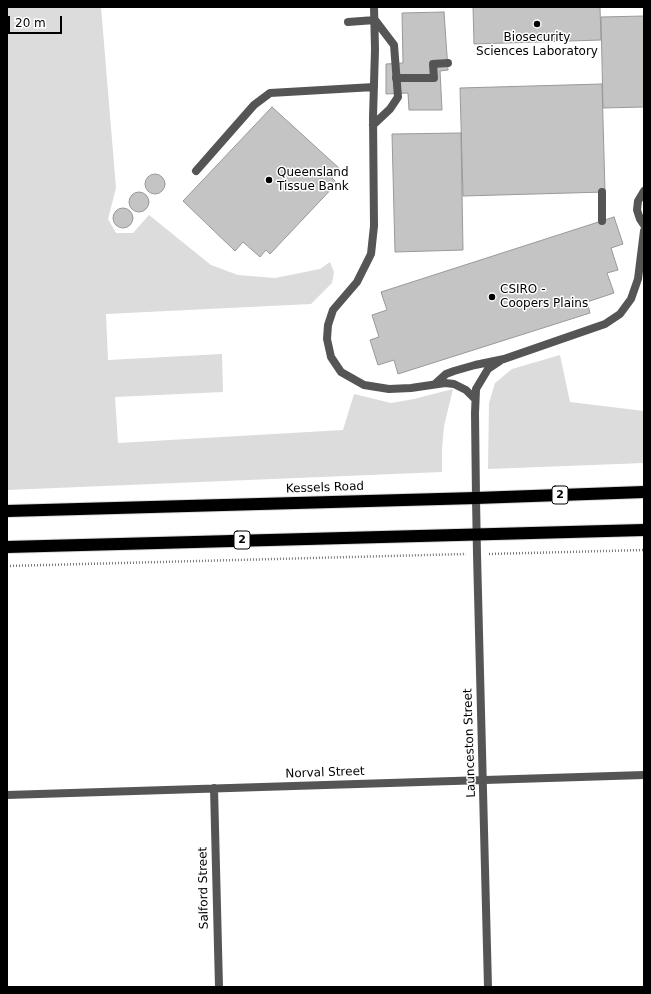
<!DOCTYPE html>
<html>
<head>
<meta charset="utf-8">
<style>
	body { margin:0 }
	#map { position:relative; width:651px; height:994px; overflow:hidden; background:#fff; font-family:"DejaVu Sans",sans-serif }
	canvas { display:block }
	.frame { position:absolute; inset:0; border:8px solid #000; pointer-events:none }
	.scale { position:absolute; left:8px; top:16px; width:54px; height:18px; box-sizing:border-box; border:2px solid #000; border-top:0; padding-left:5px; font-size:12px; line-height:14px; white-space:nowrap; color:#000; -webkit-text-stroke:3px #fff; paint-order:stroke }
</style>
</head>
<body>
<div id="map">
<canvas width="651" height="994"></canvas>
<div class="frame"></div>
<div class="scale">20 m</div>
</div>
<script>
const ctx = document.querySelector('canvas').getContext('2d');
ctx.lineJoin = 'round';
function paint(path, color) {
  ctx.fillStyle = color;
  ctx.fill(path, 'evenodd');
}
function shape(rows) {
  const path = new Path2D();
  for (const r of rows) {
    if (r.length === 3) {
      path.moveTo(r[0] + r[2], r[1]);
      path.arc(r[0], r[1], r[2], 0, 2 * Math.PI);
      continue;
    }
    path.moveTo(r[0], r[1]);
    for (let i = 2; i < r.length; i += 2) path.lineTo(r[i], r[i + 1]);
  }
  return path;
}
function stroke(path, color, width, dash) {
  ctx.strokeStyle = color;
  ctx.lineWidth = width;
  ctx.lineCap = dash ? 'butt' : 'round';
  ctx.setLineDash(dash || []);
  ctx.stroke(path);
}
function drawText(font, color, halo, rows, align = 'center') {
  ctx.font = font + ' "DejaVu Sans",sans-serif';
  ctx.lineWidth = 3;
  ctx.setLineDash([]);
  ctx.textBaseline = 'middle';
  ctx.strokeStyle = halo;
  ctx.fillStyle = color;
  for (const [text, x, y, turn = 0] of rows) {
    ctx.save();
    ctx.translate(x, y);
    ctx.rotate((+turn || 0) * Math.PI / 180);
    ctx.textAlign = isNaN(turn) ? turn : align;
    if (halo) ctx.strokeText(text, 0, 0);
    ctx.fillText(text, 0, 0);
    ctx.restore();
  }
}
const green = shape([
	[7,7,101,7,116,188,108,219,116,233,133,233,149,215,211,265,238,275,275,278,320,269,330,262,334,272,332,283,311,304,106,314,108,360,222,354,223,392,115,397,118,443,343,430,354,394,391,403,414,399,453,389,444,426,442,449,442,472,7,490],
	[560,355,570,402,644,411,644,463,488,469,489,403,495,383,512,369]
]);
const building = shape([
	[473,7,600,7,601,40,474,44,473,7],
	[444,12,448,70,440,71,442,110,409,110,408,93,386,94,386,64,403,63,402,13,444,12],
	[644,16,644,107,603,108,601,17,644,16],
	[602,84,605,192,463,196,460,88,602,84],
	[272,107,340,169,332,178,337,183,270,254,266,250,260,257,243,242,235,251,183,201,272,107],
	[461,133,463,250,395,252,392,134,461,133],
	[155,184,10],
	[139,202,10],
	[123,218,10],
	[614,217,623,244,611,248,618,270,607,273,614,293,587,302,590,313,398,374,394,360,378,365,370,340,379,337,372,315,387,310,381,292,614,217]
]);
const path = shape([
	[489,554,644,550],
	[7,566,466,554]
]);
const lane = shape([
	[374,7,375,49,373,117,374,226,371,254,357,282,333,310,328,325,327,339,331,357,341,372,364,385,389,389,411,388,445,383,454,384,466,390,475,399],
	[348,22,375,20,394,45,398,97,390,109,373,125],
	[196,171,254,105,270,93,374,87],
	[644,191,638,201,637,210,640,219,644,225],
	[435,384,446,374,454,371,475,365,504,359,605,324,620,314,631,299,638,279,644,231],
	[476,498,475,413,476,389,488,369,500,361]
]);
const street = shape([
	[396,78,434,78,433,64,448,63],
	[602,221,602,192],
	[476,498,477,554,488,987],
	[214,788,219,987],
	[7,795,644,775]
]);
const highway = shape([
	[7,511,476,498,644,492],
	[7,547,644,530]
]);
const markers = [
	[537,24,4,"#000"],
	[269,180,4,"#000"],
	[492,297,4,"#000"]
];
const shields = [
	[560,495,16],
	[242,540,16]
];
const shieldNames = [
	["2",560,495],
	["2",242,540]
];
const poiNames = [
	["Biosecurity",537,38,"center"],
	["Sciences Laboratory",537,52,"center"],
	["Queensland",277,173],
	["Tissue Bank",277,187],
	["CSIRO -",500,290],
	["Coopers Plains",500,304]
];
const streetNames = [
	["Kessels Road",325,488,-2],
	["Launceston Street",470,743,-92],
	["Norval Street",325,773,-2],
	["Salford Street",204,888,-91]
];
paint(green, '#dcdcdc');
paint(building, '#c4c4c4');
stroke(building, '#999', 1);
stroke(highway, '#dbdbdb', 14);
stroke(path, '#777', 2.5, [1, 2]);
stroke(lane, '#555', 8);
stroke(street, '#555', 8);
stroke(highway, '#000', 12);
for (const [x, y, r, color] of markers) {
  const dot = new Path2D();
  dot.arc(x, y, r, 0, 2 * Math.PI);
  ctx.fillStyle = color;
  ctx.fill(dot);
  stroke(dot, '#fff', 1.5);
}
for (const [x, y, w] of shields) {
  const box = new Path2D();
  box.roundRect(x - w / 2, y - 9, w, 18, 3);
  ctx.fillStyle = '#fff';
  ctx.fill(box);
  stroke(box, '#000', 1);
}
drawText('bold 11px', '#000', null, shieldNames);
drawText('12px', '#000', '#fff', poiNames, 'left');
drawText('12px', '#000', '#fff', streetNames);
</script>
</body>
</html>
